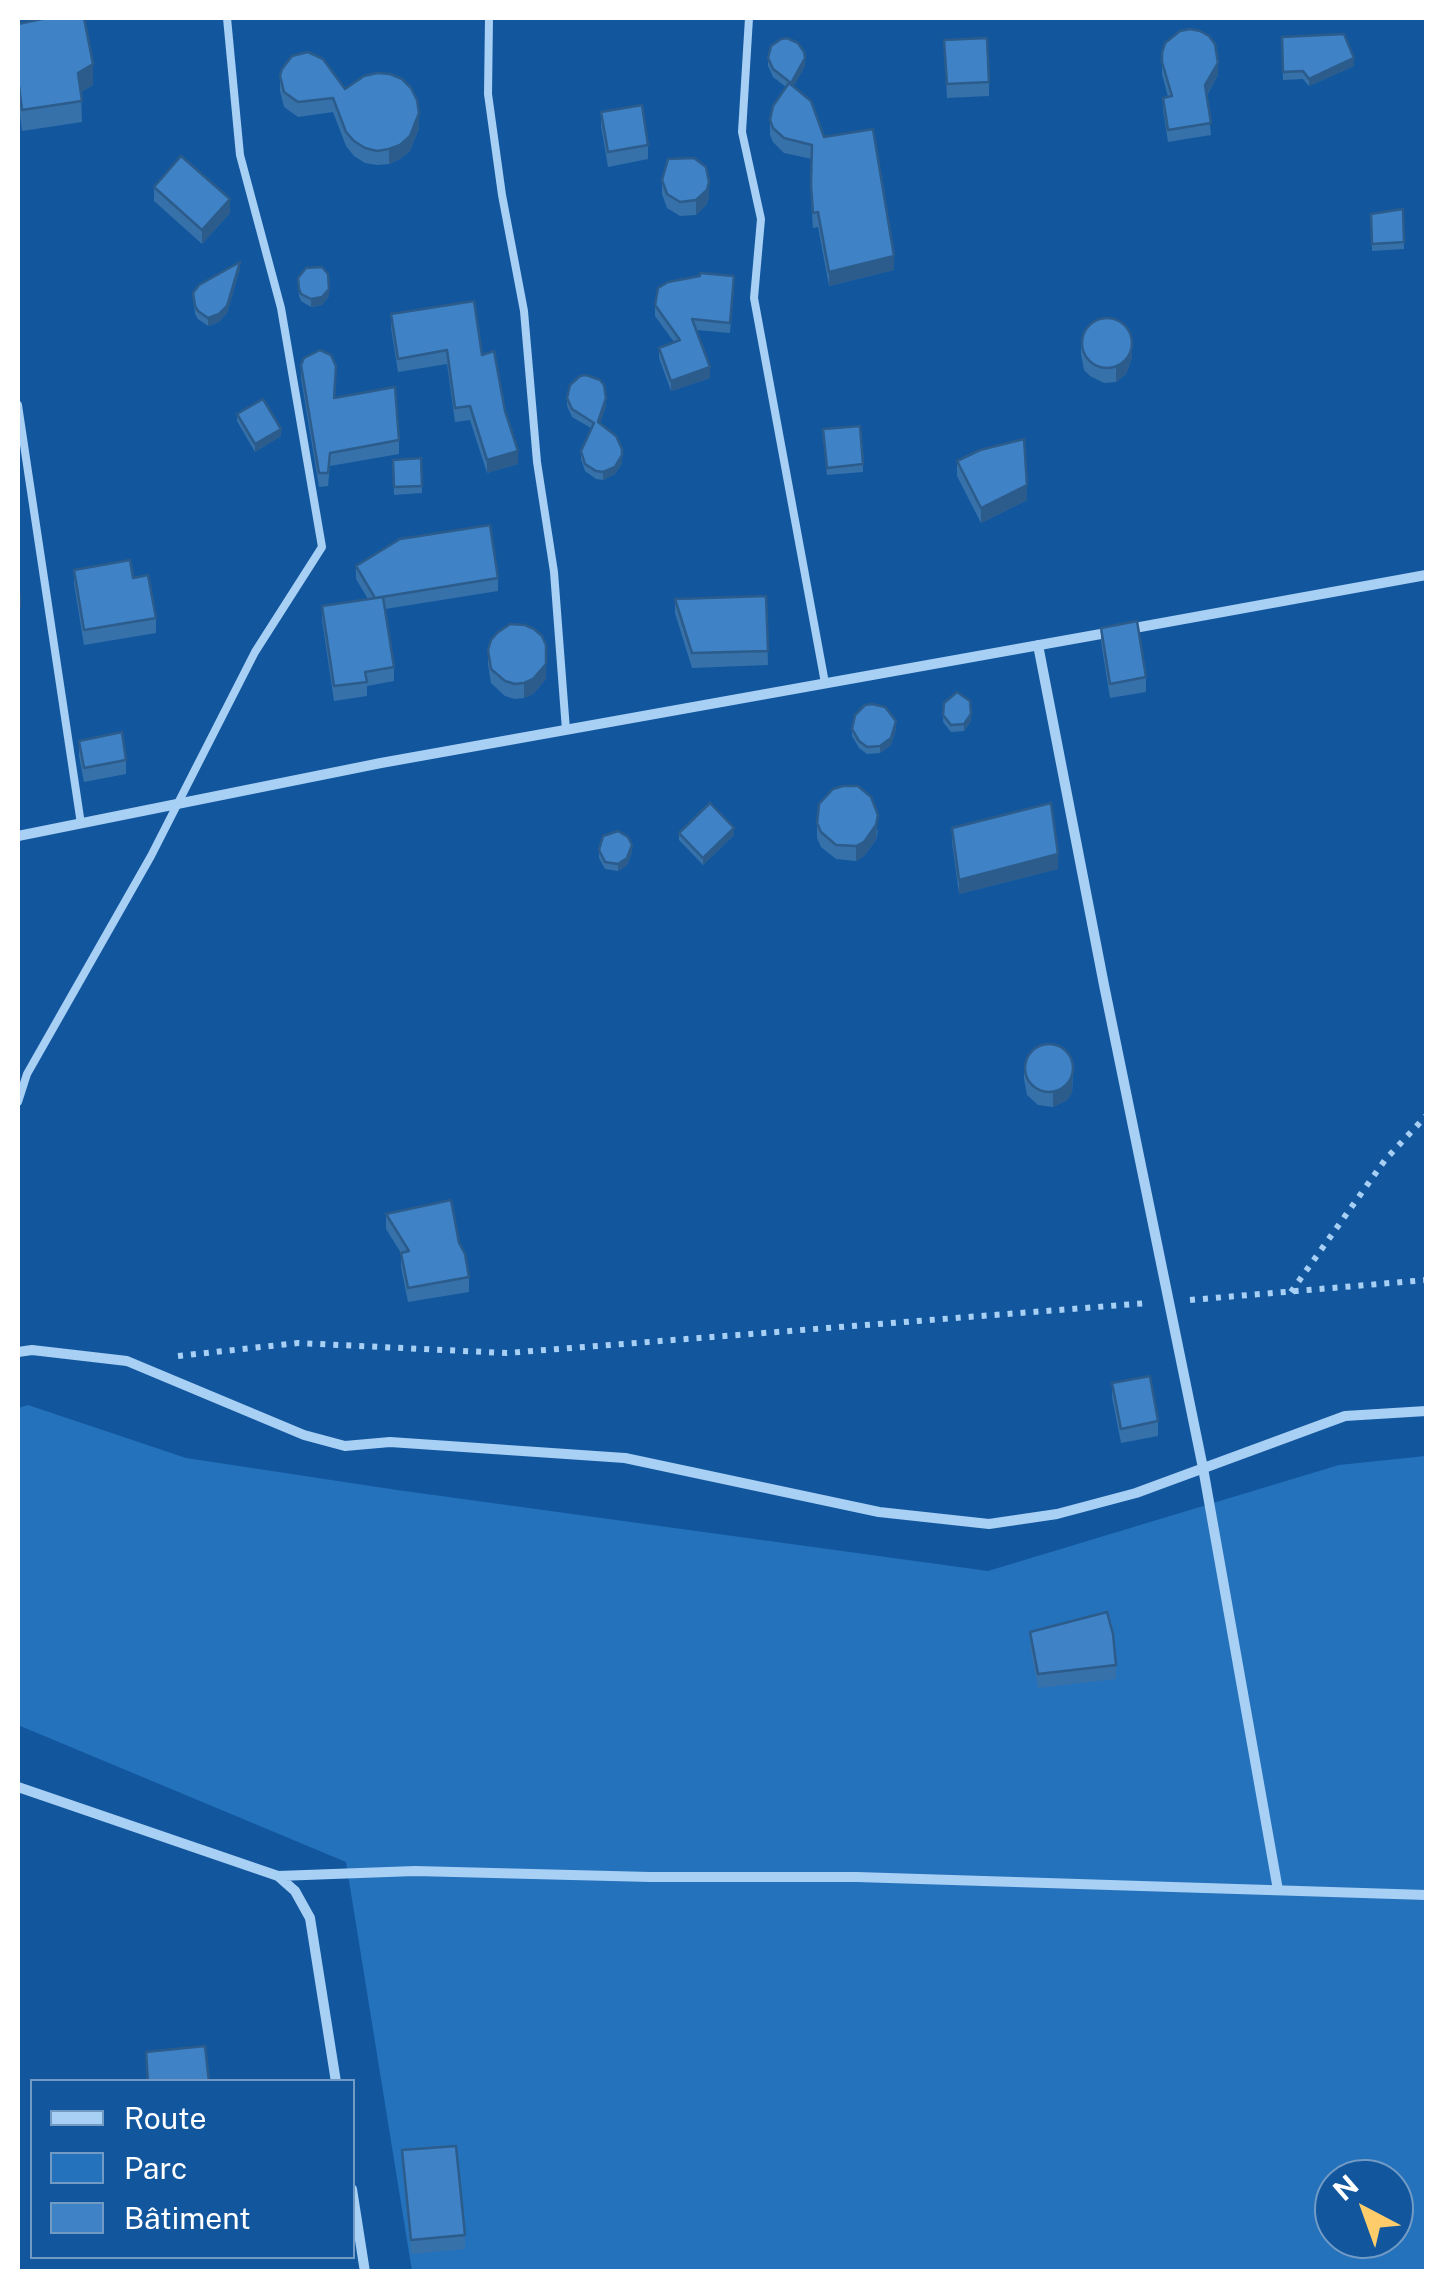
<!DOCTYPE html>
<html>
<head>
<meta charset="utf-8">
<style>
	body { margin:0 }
	#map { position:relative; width:1444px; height:2289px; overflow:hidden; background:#12579e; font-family:"Public Sans",sans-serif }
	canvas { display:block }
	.frame { position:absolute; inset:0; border:20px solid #fff; pointer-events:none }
	.legend { position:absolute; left:30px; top:2079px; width:325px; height:180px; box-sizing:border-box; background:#12579e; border:2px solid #719ac5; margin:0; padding:12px 18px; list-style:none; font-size:30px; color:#fff }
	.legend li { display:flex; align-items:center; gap:20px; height:50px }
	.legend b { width:50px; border:2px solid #719ac5 }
	.north { position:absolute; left:1314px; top:2159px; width:100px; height:100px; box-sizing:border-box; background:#12579e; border:2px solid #719ac5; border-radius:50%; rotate:319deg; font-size:28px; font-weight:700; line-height:40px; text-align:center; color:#fff }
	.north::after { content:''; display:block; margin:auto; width:35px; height:45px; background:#ffcc6c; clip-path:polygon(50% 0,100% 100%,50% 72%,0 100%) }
</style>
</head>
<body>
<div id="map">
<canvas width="1444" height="2289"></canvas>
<div class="frame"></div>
<ul class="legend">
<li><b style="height:12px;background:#a8cff4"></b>Route</li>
<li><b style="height:28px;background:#2572bc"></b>Parc</li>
<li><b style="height:28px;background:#3f83c6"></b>Bâtiment</li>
</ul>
<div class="north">N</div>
</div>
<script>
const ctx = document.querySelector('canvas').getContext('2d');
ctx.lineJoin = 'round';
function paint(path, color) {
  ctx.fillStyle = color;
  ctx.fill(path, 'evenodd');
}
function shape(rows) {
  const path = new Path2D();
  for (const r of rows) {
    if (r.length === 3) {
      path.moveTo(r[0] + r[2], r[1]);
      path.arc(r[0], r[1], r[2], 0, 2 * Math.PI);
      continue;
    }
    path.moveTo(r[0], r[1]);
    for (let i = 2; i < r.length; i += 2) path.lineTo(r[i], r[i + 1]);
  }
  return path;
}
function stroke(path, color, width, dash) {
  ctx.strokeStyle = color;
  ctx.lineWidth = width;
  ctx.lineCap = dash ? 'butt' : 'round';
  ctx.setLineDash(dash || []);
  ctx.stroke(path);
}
const green = shape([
	[28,1405,186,1458,397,1490,988,1571,1339,1465,1426,1456,1426,2271,412,2271,346,1862,18,1725,18,1408],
	[1334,2179,1394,2179,1394,2239,1334,2239]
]);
const path = shape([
	[1291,1292,1385,1160,1426,1116],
	[1190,1300,1426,1280],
	[178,1356,298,1343,507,1353,1148,1303]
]);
const lane = shape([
	[489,18,488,94,502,195,524,311,537,462,554,572,566,730],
	[749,18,742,132,761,219,754,298,825,683],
	[18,405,81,824],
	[18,1102,27,1074,151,856,255,652,322,547,281,308,240,155,227,18]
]);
const street = shape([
	[1129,629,1426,575],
	[1038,645,1104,985,1203,1468,1278,1890],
	[18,836,381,763,1112,632],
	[18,1352,32,1350,127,1361,304,1435,345,1446,390,1442,625,1458,879,1512,989,1524,1057,1514,1136,1493,1345,1416,1426,1411],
	[18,1787,278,1876,295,1891,310,1918,336,2082],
	[278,1876,415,1871,650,1877,857,1877,1426,1895],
	[352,2189,365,2272]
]);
const wall = shape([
	[18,24,93,85,81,92,82,122,22,131,19,107,18,107],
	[1282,37,1354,66,1309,86,1303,79,1283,80],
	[944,40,989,82,989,96,947,98],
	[768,52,805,66,793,87,824,137,894,270,829,286,818,227,813,228,811,199,812,159,784,153,773,142,770,135,770,120,786,87,773,77,768,66],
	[1162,53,1218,75,1207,95,1211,135,1168,142,1163,110,1163,98,1168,97,1162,74],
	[280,76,345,89,419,128,410,151,400,159,389,164,377,165,365,163,354,156,346,146,333,112,298,117,284,107,280,91],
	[601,112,648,145,648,159,608,167,601,126],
	[662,180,709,196,707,204,696,215,680,216,667,208,662,194],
	[154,187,230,213,202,244,154,201],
	[1403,209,1404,249,1372,251,1371,214],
	[240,269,227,313,219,322,208,326,198,319,195,314,193,293],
	[298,278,329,296,322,305,311,307,301,301,299,296],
	[734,286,730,333,696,330,710,378,671,391,659,358,659,348,674,342,655,316,655,305],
	[391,314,482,355,505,411,518,464,487,473,470,420,455,422,447,364,398,372,391,328],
	[1081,340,1132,358,1126,374,1116,382,1104,383,1090,376,1084,370,1081,354],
	[301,365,336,379,335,398,399,440,399,454,330,466,328,486,319,487,301,378],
	[567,398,606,406,600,423,622,449,622,463,615,474,603,480,596,479,585,471,581,459,581,451,591,428,572,417,567,406],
	[237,414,281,436,255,452,237,421],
	[823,436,863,464,863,472,827,475],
	[421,458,422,493,394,495,393,460],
	[957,461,1027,500,981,523,957,476],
	[356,566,498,578,498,591,385,609,394,667,394,681,367,686,367,696,334,701,322,620,322,606,368,599,356,579],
	[74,570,133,578,156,618,156,633,84,645,74,584],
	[766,596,768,665,692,668,675,613,675,599],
	[1101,628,1146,677,1146,692,1110,698,1101,642],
	[546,645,546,679,533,694,524,698,515,699,505,696,491,683,488,664,488,650],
	[944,703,971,721,964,731,951,732,943,722],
	[852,729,896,729,891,745,880,753,867,754,859,748,852,736],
	[79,741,126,760,126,774,84,782,79,756],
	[817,823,878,830,876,840,864,856,856,861,836,859,821,847,817,838],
	[952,828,1058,869,959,894,952,842],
	[679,833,734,835,703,865,679,840],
	[599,850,632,852,627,865,618,871,605,869,599,858],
	[1024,1065,1073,1075,1072,1093,1067,1100,1053,1107,1038,1105,1027,1095,1024,1079],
	[386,1214,459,1243,469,1277,469,1292,408,1302,401,1267,401,1253,386,1229],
	[1112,1383,1158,1421,1158,1436,1121,1443,1112,1397],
	[1030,1632,1116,1665,1116,1679,1038,1688,1030,1646],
	[402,2150,465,2235,465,2249,411,2254]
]);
const shadedWall = shape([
	[805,58,805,66,791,91,791,83],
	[1354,58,1354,66,1309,86,1309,79],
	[1218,63,1218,75,1205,97,1205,85],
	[93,64,93,85,78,94,78,73],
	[419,113,419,128,410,151,400,159,389,164,389,149],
	[709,182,709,196,707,204,696,215,696,200],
	[230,199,230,213,202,244,202,230],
	[894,256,894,270,829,286,829,272],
	[240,262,240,269,227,313,219,322,208,326,208,318],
	[329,289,329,296,322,305,311,307,311,299],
	[1132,343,1132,358,1126,374,1116,382,1116,367],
	[710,367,710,378,671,391,671,381],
	[606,398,606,406,598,429,598,422],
	[281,429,281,436,255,452,255,444],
	[518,451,518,464,487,473,487,460],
	[622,455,622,463,615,474,603,480,603,472],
	[1027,485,1027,500,981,523,981,508],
	[18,594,21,594,21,608,18,609],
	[546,664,546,679,533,694,524,698,524,683],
	[971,714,971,721,964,731,964,724],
	[896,721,896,729,891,745,880,753,880,746],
	[878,815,876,840,864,856,856,861,856,846],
	[734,828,734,835,703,865,703,858],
	[632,845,632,852,627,865,618,871,618,864],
	[1058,854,1058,869,959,894,959,880],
	[1073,1061,1072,1093,1067,1100,1053,1107,1053,1092]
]);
const building = shape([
	[47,18,84,18,93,64,78,73,82,101,22,110,19,86,18,85,18,24,47,18],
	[1190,29,1200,31,1209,36,1215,44,1218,63,1205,85,1211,123,1168,130,1163,98,1172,96,1162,62,1162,53,1165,43,1180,31,1190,29],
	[1344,34,1354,58,1309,79,1303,71,1283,72,1282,37,1344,34],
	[787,38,798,43,804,52,805,58,791,83,773,69,768,58,771,46,781,39,787,38],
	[987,38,989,82,947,84,944,40,987,38],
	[308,52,323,59,345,89,364,76,377,73,390,74,402,79,411,88,417,100,419,113,410,136,400,145,389,149,377,151,365,148,354,141,346,132,333,98,298,102,284,92,280,76,282,69,292,56,308,52],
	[789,83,811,101,824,137,873,129,894,256,829,272,818,212,813,213,811,185,812,145,784,138,773,128,770,120,773,106,789,83],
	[642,105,648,145,608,152,601,112,642,105],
	[181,156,230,199,202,230,154,187,181,156],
	[694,158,706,167,709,182,707,190,696,200,680,202,667,194,662,180,668,159,694,158],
	[1403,209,1404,242,1372,244,1371,214,1403,209],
	[240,262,227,306,219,314,208,318,198,311,195,306,193,293,199,285,240,262],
	[322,267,328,274,329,289,322,297,311,299,301,294,299,289,298,278,306,268,322,267],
	[700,273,734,276,730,323,692,319,710,367,671,381,659,348,680,340,655,305,658,288,668,282,700,276,700,273],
	[474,301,482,355,494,351,505,411,518,451,487,460,470,406,455,408,447,350,398,359,391,314,474,301],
	[1107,343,25],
	[320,350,331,355,336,366,334,398,395,387,399,440,330,453,328,473,319,473,301,365,304,358,320,350],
	[586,375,600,380,604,385,606,398,598,422,616,436,622,449,622,455,615,467,603,472,596,471,585,464,581,451,594,423,572,409,567,398,570,385,580,376,586,375],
	[263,399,281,429,255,444,237,414,263,399],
	[860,426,863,464,827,468,823,429,860,426],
	[1024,439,1027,485,981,508,957,461,980,450,1024,439],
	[421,458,422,486,394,487,393,460,421,458],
	[490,525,498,578,375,598,356,566,400,539,490,525],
	[130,560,133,578,148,575,156,618,84,630,74,570,130,560],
	[766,596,768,651,692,653,675,599,766,596],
	[383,597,394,667,365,672,367,682,334,686,322,606,383,597],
	[1137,621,1146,677,1110,684,1101,628,1137,621],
	[510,624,525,625,534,629,542,636,546,645,546,664,533,679,524,683,515,684,505,681,491,669,488,650,491,640,497,633,510,624],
	[957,692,970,701,971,714,964,724,951,725,943,715,944,703,957,692],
	[872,704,885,707,896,721,891,738,880,746,867,747,859,741,852,729,855,715,865,705,872,704],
	[122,732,126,760,84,768,79,741,122,732],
	[843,786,858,786,871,797,878,815,876,825,864,842,856,846,836,845,821,832,817,823,819,804,833,789,843,786],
	[710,803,734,828,703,858,679,833,710,803],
	[1051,803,1058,854,959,880,952,828,1051,803],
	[618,831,628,837,632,845,627,858,618,864,605,862,599,850,603,836,618,831],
	[1049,1068,24],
	[451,1200,459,1243,465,1254,469,1277,408,1288,401,1253,409,1251,386,1214,451,1200],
	[1150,1376,1158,1421,1121,1429,1112,1383,1150,1376],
	[1107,1612,1113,1634,1116,1665,1038,1674,1030,1632,1107,1612],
	[205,2046,209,2082,148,2082,146,2052,205,2046],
	[456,2146,465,2235,411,2240,402,2150,456,2146]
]);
paint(green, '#2572bc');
stroke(path, '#a8cff4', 6, [5, 8]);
stroke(lane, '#a8cff4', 8);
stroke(street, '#a8cff4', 10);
paint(wall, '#3671aa');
paint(shadedWall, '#2c5c8b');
paint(building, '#3f83c6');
stroke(building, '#2c5c8b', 2.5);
</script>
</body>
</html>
